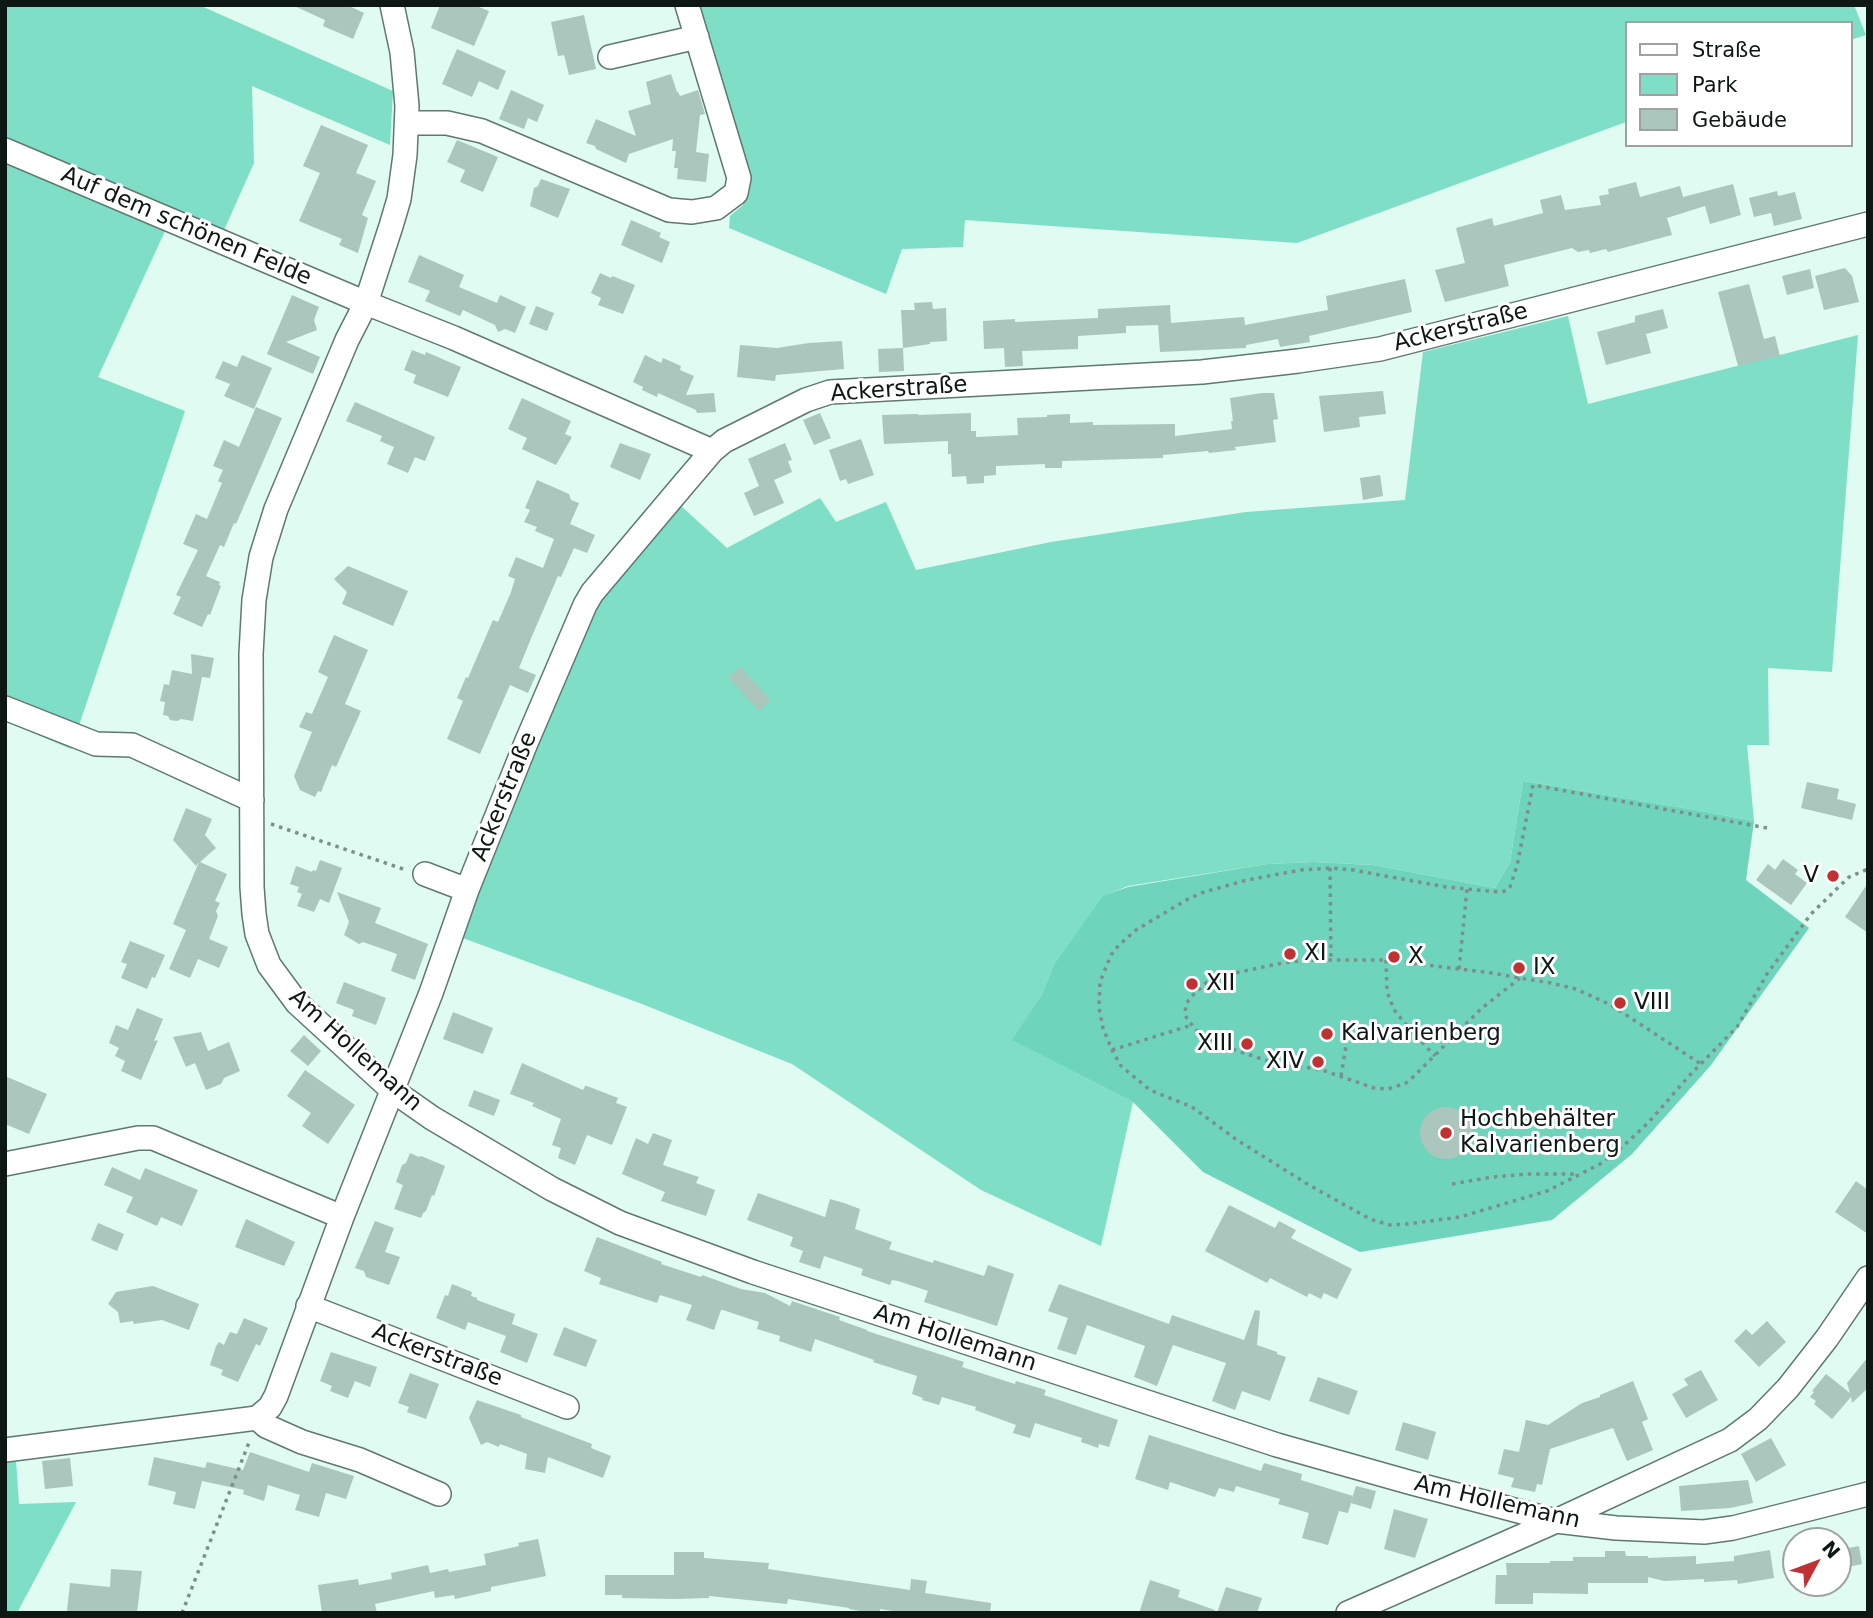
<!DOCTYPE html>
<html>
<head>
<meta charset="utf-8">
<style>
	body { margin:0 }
	#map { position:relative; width:1873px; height:1618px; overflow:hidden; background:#dffbf2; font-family:"DejaVu Sans",sans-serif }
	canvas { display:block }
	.frame { position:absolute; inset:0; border:7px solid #0d1714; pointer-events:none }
	.legend { position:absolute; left:1625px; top:21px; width:228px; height:126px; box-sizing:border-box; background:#fff; border:2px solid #9ea2a1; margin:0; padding:9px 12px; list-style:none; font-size:21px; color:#0d1714 }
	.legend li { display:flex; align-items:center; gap:14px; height:35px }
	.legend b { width:35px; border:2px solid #9ea2a1 }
	.north { position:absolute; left:1782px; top:1527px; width:70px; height:70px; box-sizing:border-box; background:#fff; border:2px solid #9ea2a1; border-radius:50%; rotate:49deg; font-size:19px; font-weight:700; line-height:28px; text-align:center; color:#0d1714 }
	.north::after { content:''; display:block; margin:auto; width:24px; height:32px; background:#c03132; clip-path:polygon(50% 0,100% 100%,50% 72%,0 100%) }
</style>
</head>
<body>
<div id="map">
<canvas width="1873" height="1618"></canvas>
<div class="frame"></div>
<ul class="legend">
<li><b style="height:9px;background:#fff"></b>Straße</li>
<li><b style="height:19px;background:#7fdfc6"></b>Park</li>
<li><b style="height:19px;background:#aac6bd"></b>Gebäude</li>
</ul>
<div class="north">N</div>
</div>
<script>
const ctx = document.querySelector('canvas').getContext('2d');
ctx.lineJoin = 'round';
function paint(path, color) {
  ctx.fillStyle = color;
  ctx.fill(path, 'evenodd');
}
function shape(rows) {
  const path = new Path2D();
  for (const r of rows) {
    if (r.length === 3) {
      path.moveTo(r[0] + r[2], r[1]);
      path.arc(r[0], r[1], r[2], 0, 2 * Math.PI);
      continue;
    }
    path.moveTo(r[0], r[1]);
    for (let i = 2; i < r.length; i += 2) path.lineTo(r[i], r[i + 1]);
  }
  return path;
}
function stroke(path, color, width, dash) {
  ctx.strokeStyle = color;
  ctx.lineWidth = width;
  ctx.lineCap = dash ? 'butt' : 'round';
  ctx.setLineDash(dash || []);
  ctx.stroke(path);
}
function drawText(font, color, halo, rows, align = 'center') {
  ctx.font = font + ' "DejaVu Sans",sans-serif';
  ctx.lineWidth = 6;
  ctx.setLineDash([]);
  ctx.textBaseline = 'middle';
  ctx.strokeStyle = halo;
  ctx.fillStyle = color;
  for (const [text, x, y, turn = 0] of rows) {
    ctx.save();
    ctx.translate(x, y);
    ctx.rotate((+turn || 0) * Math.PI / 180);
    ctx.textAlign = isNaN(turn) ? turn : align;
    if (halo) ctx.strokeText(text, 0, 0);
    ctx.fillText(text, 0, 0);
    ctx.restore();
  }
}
const green = shape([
	[5,5,199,5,393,91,390,145,252,86,254,163,216,248,165,231,98,377,185,411,71,749,5,721],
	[696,5,1854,5,1866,35,1850,40,1850,23,1626,23,1626,122,1297,243,965,220,963,247,902,249,886,294,729,228,730,216,743,205,749,178],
	[1568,316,1588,404,1858,335,1832,672,1768,668,1769,745,1747,745,1754,821,1690,809,1523,781,1510,862,1495,888,1373,865,1313,862,1267,864,1128,886,1104,896,1054,964,1042,994,1013,1040,1133,1102,1101,1246,981,1190,792,1064,642,1004,460,937,530,760,596,603,679,504,727,548,820,498,836,522,886,502,916,570,1051,542,1246,512,1405,500,1423,352],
	[16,1460,19,1504,76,1502,17,1613,5,1613,5,1462]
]);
const forest = shape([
	[1523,781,1690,809,1754,821,1746,880,1809,928,1711,1065,1632,1154,1552,1220,1360,1252,1203,1172,1133,1102,1012,1040,1042,994,1054,964,1103,896,1128,887,1267,864,1313,862,1373,865,1495,888,1510,862]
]);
const building = shape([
	[292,5,347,5,364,13,353,39,323,26,325,20],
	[440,5,474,5,489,11,474,46,431,28],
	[584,15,596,69,569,75,564,55,558,56,551,22],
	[457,49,506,71,498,90,479,81,472,97,442,84],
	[671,74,677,92,678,92,680,96,698,90,705,114,700,115,696,152,709,154,706,182,677,179,678,168,674,168,676,151,672,151,673,139,629,154,626,163,596,149,595,146,586,143,596,119,636,136,628,111,651,104,646,82],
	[511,90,544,105,537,122,528,118,524,129,499,119],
	[321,125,368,145,356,173,376,181,362,215,368,218,358,253,339,245,342,239,299,221,320,173,303,166],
	[457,140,498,157,483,192,460,182,465,170,447,162],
	[541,179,570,189,558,218,530,206,534,188,538,186],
	[1636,182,1640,197,1680,186,1683,197,1733,184,1741,215,1710,224,1705,206,1667,218,1672,235,1608,252,1606,249,1590,253,1589,250,1578,252,1572,248,1504,265,1509,286,1445,302,1435,270,1465,263,1456,228,1492,218,1494,226,1543,213,1540,200,1561,195,1565,210,1601,205,1599,196,1609,194,1608,189],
	[1777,191,1778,196,1795,192,1802,219,1774,226,1771,213,1754,217,1749,198],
	[631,220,661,233,659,237,670,242,662,263,621,245],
	[419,255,464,275,459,287,497,303,500,295,526,307,515,333,505,329,498,332,495,325,463,310,460,316,425,301,430,291,408,282],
	[1845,268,1852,276,1859,302,1824,310,1815,276],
	[1810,269,1814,288,1787,295,1782,276],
	[600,273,611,278,612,276,635,285,623,314,598,305,601,298,591,293],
	[1405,279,1412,312,1309,336,1310,342,1280,347,1278,339,1246,345,1246,348,1160,352,1158,325,1126,326,1126,333,1078,336,1078,349,1022,351,1023,366,1005,367,1004,348,984,349,983,321,1015,319,1015,322,1098,318,1098,309,1170,305,1171,323,1244,317,1245,325,1328,310,1326,296],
	[1749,284,1764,339,1775,336,1780,356,1738,366,1718,292],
	[292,295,319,307,314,320,317,330,286,342,320,357,313,374,267,354],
	[932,302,933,309,946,308,947,341,930,342,930,344,903,348,901,310,915,310,914,303],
	[536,306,554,313,547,331,529,324],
	[1663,309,1668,328,1646,334,1651,353,1606,365,1597,332,1635,322,1635,316],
	[842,341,844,369,776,375,775,381,737,377,740,345,777,348,809,343],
	[903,348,904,371,879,372,878,349],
	[412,350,425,355,426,352,461,367,448,397,413,383,416,375,404,370],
	[242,355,272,368,254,409,224,396,230,384,215,378,223,361,237,367],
	[645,355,661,363,663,358,681,366,680,370,694,376,686,395,714,393,716,412,697,413,696,410,658,393,657,397,642,390,643,387,633,382],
	[1383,391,1386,414,1359,417,1360,427,1324,432,1319,396],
	[1262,393,1274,393,1278,419,1273,420,1276,442,1235,447,1236,450,1209,453,1208,451,1163,455,1163,458,1062,461,1062,468,1045,468,1045,464,996,466,996,475,984,476,984,483,967,484,966,476,952,477,951,454,948,454,948,441,884,444,882,415,918,414,918,415,971,413,971,431,976,431,976,437,1018,435,1017,418,1047,417,1047,415,1070,414,1070,423,1093,422,1093,425,1175,424,1175,436,1232,429,1231,421,1233,421,1230,398],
	[522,398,571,421,565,434,572,437,556,465,522,449,527,438,508,429],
	[355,402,435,437,425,461,415,457,408,473,387,464,394,447,380,441,382,436,346,421],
	[256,407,282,418,236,524,234,523,224,547,220,545,206,576,220,582,219,585,221,586,210,615,208,614,202,627,173,614,181,597,176,595,198,550,183,544,196,514,207,519,222,483,218,481,223,470,213,466,224,440,239,447],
	[820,413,831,438,814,445,803,420],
	[861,439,874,475,848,484,846,479,840,481,829,450],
	[620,443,651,454,640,480,610,467],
	[785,443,792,460,788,461,792,472,774,480,784,503,754,516,744,493,759,486,748,459],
	[1380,475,1383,496,1363,500,1360,478],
	[537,480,569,494,571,500,579,503,570,524,595,535,587,553,574,548,561,577,558,576,532,636,519,668,536,675,528,693,510,685,480,754,447,739,463,701,457,698,466,677,468,678,493,620,498,622,511,592,515,579,508,576,516,557,543,568,554,539,535,531,537,527,524,522,530,510,525,508],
	[348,566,408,591,393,626,342,604,347,592,334,579],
	[334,635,368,650,345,704,361,711,336,767,332,765,321,792,318,791,315,797,300,790,294,776,312,732,299,727,306,712,312,714,328,677,318,672],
	[191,654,214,658,210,678,202,677,193,721,181,719,177,721,170,720,168,716,163,715,165,702,160,701,164,684,169,685,172,670,192,674],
	[740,667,771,700,759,711,728,677],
	[1807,782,1839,789,1837,799,1856,804,1852,820,1801,808],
	[186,808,212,819,205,835,216,848,200,862,227,874,215,901,220,903,216,911,218,916,209,939,228,947,219,968,198,959,190,978,169,969,186,930,173,924,199,862,196,866,173,840],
	[1783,859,1798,870,1795,874,1807,883,1791,905,1756,880,1768,864,1775,870],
	[320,860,342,868,329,903,320,899,314,912,297,906,302,894,297,892,299,887,290,884,296,866,312,872,313,870,316,871],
	[1868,883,1868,933,1845,917],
	[337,892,381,908,375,923,428,944,415,980,391,971,397,954,363,942,359,944,344,935,349,922],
	[130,941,165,955,155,978,152,977,147,989,121,978,127,964,121,962],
	[344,982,386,998,376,1025,352,1016,354,1010,336,1003],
	[137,1008,163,1019,154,1041,158,1040,141,1080,121,1071,125,1061,115,1056,119,1048,109,1043,116,1025,128,1030],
	[453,1012,493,1028,483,1054,443,1039],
	[201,1032,208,1051,229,1042,240,1071,224,1078,221,1084,206,1090,195,1063,186,1067,173,1037],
	[304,1035,321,1051,308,1066,290,1051],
	[522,1063,583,1090,585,1086,587,1086,618,1098,616,1103,627,1107,612,1145,587,1135,575,1165,558,1158,561,1148,552,1145,561,1119,532,1106,534,1103,510,1094],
	[305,1070,355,1105,328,1144,302,1126,311,1113,287,1096],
	[5,1076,47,1094,29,1134,5,1124],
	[474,1090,500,1100,494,1116,468,1106],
	[1446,1133,26],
	[653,1133,672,1140,663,1165,699,1177,696,1183,715,1190,706,1216,661,1201,665,1192,622,1174,636,1138,648,1144],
	[410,1153,419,1157,421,1156,445,1166,434,1196,432,1195,426,1211,423,1213,421,1218,394,1209,403,1185,396,1182,402,1165,406,1163],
	[112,1167,140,1180,145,1168,198,1190,182,1226,161,1217,157,1226,126,1212,133,1197,104,1185],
	[1856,1181,1868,1190,1868,1234,1835,1212],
	[758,1193,825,1217,830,1199,844,1203,860,1209,855,1229,892,1242,889,1249,933,1263,934,1260,984,1276,988,1265,1014,1274,997,1326,924,1302,928,1291,898,1281,892,1280,890,1285,861,1275,863,1269,824,1256,820,1269,799,1262,803,1251,790,1246,793,1237,747,1220],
	[1229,1205,1275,1228,1279,1221,1296,1230,1291,1238,1352,1269,1337,1299,1324,1293,1321,1299,1309,1293,1307,1297,1270,1278,1267,1283,1205,1251],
	[246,1219,295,1242,284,1266,235,1247],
	[375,1221,394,1228,385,1252,400,1257,389,1285,366,1277,364,1271,355,1268],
	[98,1223,124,1234,117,1251,91,1240],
	[597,1237,662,1262,661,1264,701,1277,702,1275,741,1289,765,1293,790,1306,792,1301,840,1317,839,1320,867,1330,867,1331,964,1362,962,1367,1015,1384,1016,1381,1046,1390,1044,1395,1118,1420,1109,1447,1099,1444,1098,1448,1081,1442,1082,1438,1035,1423,1030,1438,1013,1433,1016,1425,975,1410,976,1407,942,1397,939,1405,922,1400,923,1398,912,1394,917,1376,873,1362,874,1360,815,1339,811,1352,779,1341,780,1336,757,1329,759,1322,723,1310,721,1310,714,1330,686,1320,692,1305,660,1295,657,1303,599,1284,601,1278,584,1271],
	[452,1284,472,1292,471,1296,477,1298,477,1300,515,1314,512,1324,538,1334,527,1363,500,1352,506,1336,468,1322,465,1330,436,1318,445,1295,448,1296],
	[1059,1284,1169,1324,1172,1315,1244,1340,1255,1310,1260,1311,1257,1345,1277,1352,1277,1354,1286,1357,1270,1401,1242,1391,1235,1410,1212,1401,1226,1363,1173,1345,1157,1386,1134,1377,1145,1346,1087,1325,1076,1355,1057,1349,1068,1318,1048,1311],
	[153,1286,199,1304,189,1330,162,1320,134,1324,133,1321,120,1323,118,1312,108,1304,116,1292],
	[244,1318,268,1328,260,1346,256,1344,238,1382,221,1375,223,1370,210,1365,216,1346,219,1342,224,1345,230,1332,237,1334],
	[1767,1321,1786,1342,1759,1367,1734,1341,1746,1329,1752,1335],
	[564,1327,597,1340,586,1367,553,1355],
	[331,1352,377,1367,370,1387,355,1381,348,1398,330,1391,332,1386,320,1381],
	[1868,1357,1868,1388,1852,1403,1851,1397,1832,1419,1814,1404,1816,1401,1810,1397,1814,1392,1812,1391,1826,1374,1850,1393,1847,1383],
	[1701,1370,1718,1400,1686,1418,1672,1394,1688,1385,1684,1379],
	[410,1373,439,1384,426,1419,407,1412,409,1407,398,1403],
	[1318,1377,1358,1391,1349,1415,1309,1401],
	[1633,1381,1648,1419,1642,1422,1653,1450,1627,1461,1613,1428,1550,1449,1542,1485,1537,1484,1535,1492,1511,1487,1514,1478,1498,1474,1504,1449,1519,1452,1526,1420,1548,1425,1582,1403,1600,1397,1600,1395],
	[477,1400,521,1415,521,1417,592,1444,591,1448,611,1456,603,1478,548,1457,545,1473,525,1469,527,1454,500,1444,499,1447,487,1442,481,1445,469,1418],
	[1403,1422,1436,1432,1428,1460,1395,1450],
	[1149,1435,1261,1471,1264,1463,1302,1474,1301,1480,1353,1496,1351,1501,1356,1486,1376,1491,1371,1509,1351,1503,1348,1513,1339,1511,1328,1545,1302,1538,1309,1513,1278,1504,1280,1499,1236,1486,1234,1492,1219,1488,1215,1497,1170,1482,1168,1490,1135,1479],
	[1771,1438,1786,1465,1756,1482,1741,1454],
	[250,1452,309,1472,312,1463,354,1476,346,1499,326,1493,319,1517,295,1510,300,1495,268,1485,264,1501,243,1494,244,1490,202,1481,195,1509,173,1504,176,1492,148,1485,154,1457,205,1468,207,1462,243,1470],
	[70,1458,73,1486,45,1489,42,1461],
	[1748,1480,1753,1503,1730,1508,1681,1511,1679,1486],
	[1394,1509,1428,1519,1415,1558,1384,1549],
	[538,1539,546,1576,491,1587,491,1591,455,1599,454,1595,435,1598,434,1591,375,1604,377,1613,322,1613,318,1585,358,1579,359,1585,392,1579,391,1573,428,1565,430,1573,448,1569,449,1572,486,1565,484,1554,519,1546,518,1543],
	[1859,1546,1862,1564,1838,1569,1838,1550],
	[1770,1550,1774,1578,1738,1584,1737,1580,1704,1582,1704,1579,1664,1581,1648,1577,1648,1583,1588,1583,1588,1594,1533,1593,1533,1604,1495,1604,1496,1575,1507,1575,1506,1563,1550,1563,1550,1561,1573,1561,1573,1557,1605,1557,1605,1551,1625,1551,1626,1556,1648,1556,1648,1558,1696,1556,1696,1564,1734,1561,1734,1556],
	[674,1552,704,1552,704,1558,769,1563,768,1569,910,1590,911,1579,927,1581,925,1593,991,1603,990,1613,906,1613,880,1609,880,1613,872,1613,849,1609,849,1608,788,1599,787,1604,709,1596,709,1598,676,1599,622,1598,622,1595,605,1595,605,1575,674,1575],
	[111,1569,142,1571,137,1613,85,1613,67,1611,70,1583,110,1587],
	[1150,1580,1180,1590,1178,1597,1215,1610,1214,1613,1139,1613],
	[1226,1587,1262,1598,1257,1613,1217,1613]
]);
const path = shape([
	[271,824,406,870],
	[1767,828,1533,785,1517,866,1510,887,1506,891,1499,892,1446,887,1353,870,1330,868,1301,870,1247,880,1204,892,1188,899,1136,930,1119,945,1111,955,1100,982,1099,1008,1103,1028,1112,1050,1121,1066,1150,1090,1192,1107,1237,1140,1309,1185,1370,1219,1390,1225,1407,1224,1460,1217,1547,1191,1600,1164,1621,1148,1648,1123,1689,1076,1737,1027,1767,974,1811,914,1849,877,1868,869],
	[1330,868,1331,960],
	[1386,960,1387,991,1390,1000,1395,1011,1408,1027,1435,1056],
	[1459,969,1467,889],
	[1520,978,1482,1008,1413,1077,1406,1083,1388,1089,1374,1088,1322,1070,1268,1061,1229,1048,1198,1032,1187,1019,1185,1013,1186,1004,1191,997,1207,982,1239,972,1283,963,1308,960,1386,960,1492,973,1520,978,1551,983,1576,989,1611,1005,1701,1064],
	[1112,1050,1192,1025],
	[1341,1076,1346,1046,1345,1042],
	[1452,1184,1493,1177,1527,1174,1577,1174],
	[182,1613,250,1440]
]);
const minor = shape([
	[392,5,402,52,407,106,405,155,399,199,391,226,366,303,347,340,276,509,261,557,254,600,251,654,252,887,254,914,257,934,269,965,297,1003,392,1090,432,1118,552,1189,620,1223,753,1272,1277,1445,1412,1483,1556,1521,1616,1528,1704,1532,1733,1528,1773,1518,1868,1494],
	[610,57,697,37],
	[407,123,447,123,482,131,669,210,692,212,716,208,736,193,739,178,687,5],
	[5,150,366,303,454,338,712,451],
	[5,708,96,744,132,745,252,800],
	[425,874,467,890],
	[5,1164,138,1138,153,1138,342,1217],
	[308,1306,567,1407],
	[257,1418,266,1426,302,1442,360,1460,439,1494],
	[5,1450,257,1418,270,1407,276,1396,342,1217,431,993,467,890,526,743,585,605,592,593,683,485,712,451,724,441,806,400,830,392,1202,372,1298,361,1380,349,1868,224],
	[1348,1613,1556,1521,1730,1440,1758,1419,1788,1388,1827,1338,1868,1278]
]);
const markers = [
	[1833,876,7,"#c03132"],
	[1290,954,7,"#c03132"],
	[1394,957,7,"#c03132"],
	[1519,968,7,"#c03132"],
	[1192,984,7,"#c03132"],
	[1620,1003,7,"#c03132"],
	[1327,1034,7,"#c03132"],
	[1247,1044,7,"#c03132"],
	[1318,1062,7,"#c03132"],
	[1446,1133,7,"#c03132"]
];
const streetNames = [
	["Auf dem schönen Felde",186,227,23],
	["Ackerstraße",1461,328,-14],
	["Ackerstraße",899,390,-4],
	["Ackerstraße",505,797,-68],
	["Am Hollemann",355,1051,42],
	["Am Hollemann",955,1339,18],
	["Ackerstraße",437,1356,21],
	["Am Hollemann",1497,1503,13]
];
const poiNames = [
	["V",1819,876,"right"],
	["XI",1304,954],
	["X",1408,957],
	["IX",1533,968],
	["XII",1206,984],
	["VIII",1634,1003],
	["Kalvarienberg",1341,1034],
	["XIII",1233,1044,"right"],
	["XIV",1304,1062,"right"],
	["Hochbehälter",1460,1120],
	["Kalvarienberg",1460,1146]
];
paint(green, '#7fdfc6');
paint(forest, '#6ed4bb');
paint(building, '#aac6bd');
stroke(minor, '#5f7871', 26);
stroke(path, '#7c908a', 3.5, [3.5, 5]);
stroke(minor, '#fff', 23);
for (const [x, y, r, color] of markers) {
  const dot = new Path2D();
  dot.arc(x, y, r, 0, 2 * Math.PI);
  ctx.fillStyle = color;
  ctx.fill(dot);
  stroke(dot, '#fff', 2.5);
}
drawText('23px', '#0d1714', '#fff', streetNames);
drawText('23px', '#0d1714', '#fff', poiNames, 'left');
</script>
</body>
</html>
